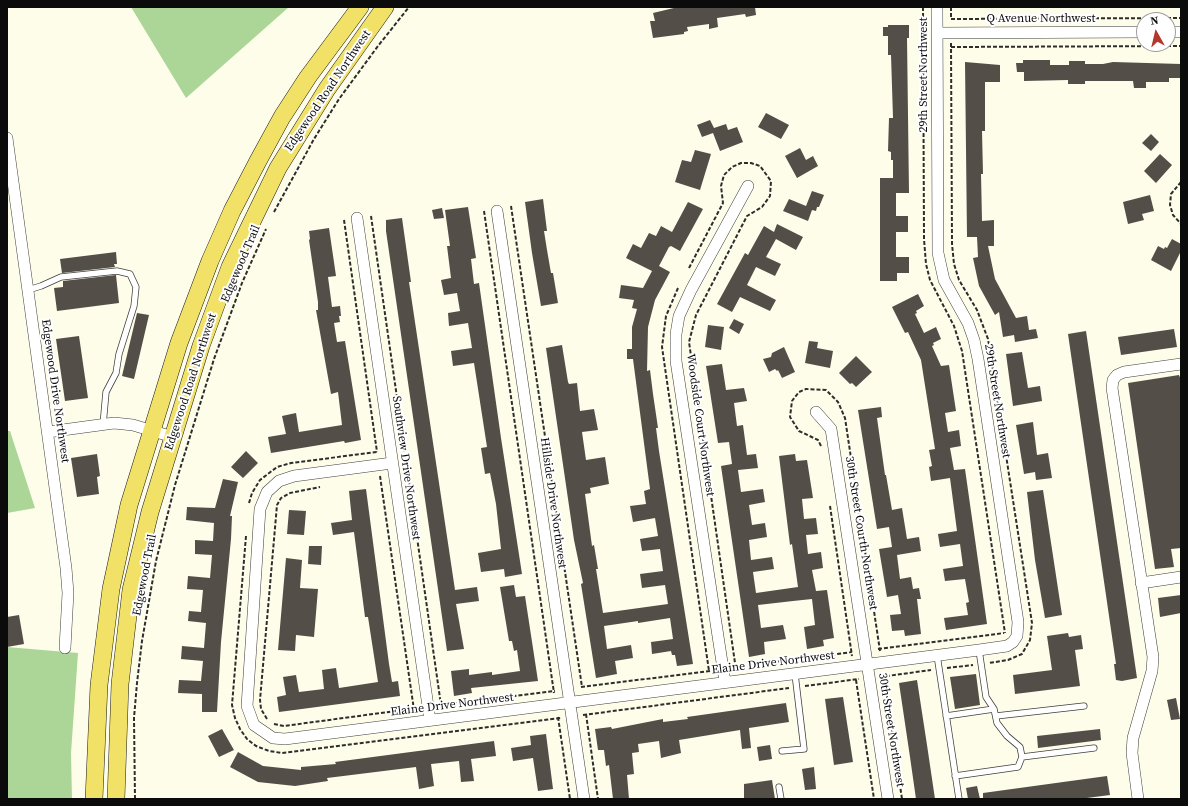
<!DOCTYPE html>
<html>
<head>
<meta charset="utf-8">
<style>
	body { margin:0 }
	#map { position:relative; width:1188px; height:806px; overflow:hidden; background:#fefdea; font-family:"Source Serif 4",serif }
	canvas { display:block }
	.frame { position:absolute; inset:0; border:8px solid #0b0b0b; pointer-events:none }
	.north { position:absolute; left:1136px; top:12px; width:40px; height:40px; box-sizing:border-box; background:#fff; border:1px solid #9d9d9d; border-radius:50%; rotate:352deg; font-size:11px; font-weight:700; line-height:16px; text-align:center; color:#0b0b0b }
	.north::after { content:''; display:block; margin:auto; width:14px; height:18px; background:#b3372b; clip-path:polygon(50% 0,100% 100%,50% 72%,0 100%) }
</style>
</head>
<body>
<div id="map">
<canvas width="1188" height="806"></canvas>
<div class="frame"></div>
<div class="north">N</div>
</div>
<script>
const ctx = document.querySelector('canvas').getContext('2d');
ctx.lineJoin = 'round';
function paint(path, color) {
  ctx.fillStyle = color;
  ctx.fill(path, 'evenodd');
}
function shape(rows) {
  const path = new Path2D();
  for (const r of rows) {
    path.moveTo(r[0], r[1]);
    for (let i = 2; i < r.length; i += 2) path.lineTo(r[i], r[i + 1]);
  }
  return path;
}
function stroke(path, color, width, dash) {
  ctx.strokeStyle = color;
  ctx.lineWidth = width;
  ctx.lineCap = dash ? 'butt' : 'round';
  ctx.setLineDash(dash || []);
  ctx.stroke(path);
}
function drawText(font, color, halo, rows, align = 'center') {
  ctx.font = font + ' "Source Serif 4",serif';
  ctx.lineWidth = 4;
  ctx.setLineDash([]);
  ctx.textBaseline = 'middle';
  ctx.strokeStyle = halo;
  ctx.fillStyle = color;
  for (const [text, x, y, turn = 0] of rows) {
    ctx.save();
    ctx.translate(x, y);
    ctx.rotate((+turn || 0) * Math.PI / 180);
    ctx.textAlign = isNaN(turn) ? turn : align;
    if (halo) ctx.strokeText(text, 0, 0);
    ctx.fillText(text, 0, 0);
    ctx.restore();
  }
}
const forest = shape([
	[131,7,289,7,186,98],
	[7,431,10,431,35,508,7,513],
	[7,647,78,653,71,753,72,799,7,799]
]);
const building = shape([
	[678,7,755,7,756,15,746,17,745,14,717,18,718,27,709,29,709,24,687,27,688,31,684,32,684,34,653,38,650,21,655,21,653,13],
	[888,25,909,25,909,38,907,38,909,193,896,193,896,216,908,216,908,232,896,232,896,257,909,257,909,273,897,273,897,281,880,281,880,178,893,178,893,160,891,160,891,152,888,151,889,118,893,118,891,55,888,55,888,36,883,36,883,27,888,27],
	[1023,60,1050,60,1050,65,1069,65,1069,61,1085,61,1085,64,1103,64,1113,62,1181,64,1181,78,1169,78,1169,82,1146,82,1146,88,1134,88,1133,81,1085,81,1085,84,1068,84,1068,80,1024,81,1024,72,1017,72,1016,63,1023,63],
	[965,62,1000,65,1000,82,985,82,985,131,982,131,983,174,981,174,982,221,994,220,994,246,988,246,995,279,1016,318,1027,316,1029,330,1036,329,1038,338,1015,342,1014,335,1003,337,999,312,995,315,979,286,973,258,978,257,977,237,967,237],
	[766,113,789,125,781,139,758,127],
	[710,120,714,128,726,124,728,130,737,127,743,142,720,151,713,133,702,137,697,125],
	[1151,134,1159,142,1151,151,1142,143],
	[800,148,806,160,813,156,818,166,797,178,785,156],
	[695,150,711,154,700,190,675,182,682,160,691,162],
	[1160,154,1172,165,1156,183,1144,171],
	[812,191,824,195,819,207,817,207,816,211,812,210,808,221,783,211,789,199,806,206],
	[1150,195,1154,211,1142,214,1144,220,1128,224,1123,202],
	[543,199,547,231,544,231,547,250,551,273,553,273,558,303,541,306,532,253,525,202],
	[688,202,703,209,680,251,671,246,669,247,659,266,670,272,655,300,648,327,647,371,650,370,653,394,658,428,656,428,659,451,693,664,677,666,675,655,672,655,671,651,652,654,651,642,673,639,670,618,638,623,638,621,604,626,607,649,631,645,633,658,615,661,617,674,596,678,581,584,583,583,574,540,546,348,562,345,568,382,569,384,577,383,580,411,594,409,598,430,582,432,586,460,605,457,609,484,590,488,591,493,585,494,592,546,594,545,598,569,596,569,603,613,668,604,665,585,642,588,640,574,663,571,660,549,642,551,640,539,658,536,655,518,633,522,630,506,646,504,644,491,650,489,633,359,627,359,627,349,632,349,632,327,637,309,632,308,634,300,619,298,621,285,643,288,652,271,626,258,633,244,641,248,649,233,656,236,661,226,672,232],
	[468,207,476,258,471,259,474,284,479,283,501,438,522,574,505,577,504,569,481,572,478,553,501,549,496,504,490,473,485,474,481,448,487,447,474,363,453,366,451,351,472,348,468,323,449,326,448,313,460,311,457,293,444,295,441,280,451,278,447,246,450,246,445,210],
	[442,208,444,218,434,219,432,210],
	[402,218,411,282,409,282,455,590,477,587,479,601,456,604,464,649,447,651,386,231,386,220],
	[777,224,803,237,796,250,776,239,766,257,781,264,775,276,756,267,747,285,776,300,770,311,740,297,732,312,717,304,745,253,748,255,764,226,774,232],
	[329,228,336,276,328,277,332,307,340,306,341,316,339,316,340,322,334,323,337,342,345,341,361,440,345,443,344,441,271,453,268,437,286,434,282,416,296,413,299,432,342,425,338,392,331,394,316,310,318,310,318,302,309,240,310,239,309,231],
	[1172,239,1181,244,1181,251,1171,271,1151,260,1158,246,1164,249,1165,247,1167,248],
	[116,252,117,264,114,264,115,267,62,273,60,259],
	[116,275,119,303,57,311,54,288,63,287,63,281],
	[918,294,924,306,916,311,917,313,915,314,924,333,936,327,941,339,933,343,934,345,932,346,941,366,949,365,956,411,945,413,948,432,959,430,961,446,950,448,954,470,965,469,987,624,946,630,944,618,968,615,966,603,969,602,965,579,945,581,943,569,963,566,960,544,940,547,938,534,957,531,950,478,931,481,929,467,932,466,929,450,935,449,921,360,908,332,905,333,892,307],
	[137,313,149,315,134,379,122,376],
	[734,319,744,324,739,334,729,328],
	[708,325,724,327,721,350,705,347],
	[1174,329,1177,347,1121,355,1118,337],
	[1086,331,1137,678,1122,681,1116,680,1114,664,1116,664,1068,334],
	[79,336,88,398,65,401,56,339],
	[809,341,818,342,817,348,833,351,830,368,805,363],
	[784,347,795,372,782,378,778,370,777,371,775,369,769,372,763,359,771,357,772,353],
	[1022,352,1028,388,1040,386,1042,401,1013,406,1006,354],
	[856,356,872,372,856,387,852,383,850,384,839,373],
	[722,364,726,390,744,388,747,401,734,403,737,426,743,425,747,455,756,454,758,468,738,470,741,492,763,489,765,502,749,505,752,525,765,523,767,537,749,540,751,560,772,557,774,569,753,572,756,593,798,587,792,544,790,545,779,456,795,454,796,461,807,460,813,498,802,499,804,519,816,518,818,534,806,535,808,554,821,552,823,568,812,570,816,591,827,590,834,638,823,640,824,646,807,649,804,627,815,625,812,599,793,601,758,605,761,628,783,625,786,639,764,642,765,654,749,657,721,466,732,464,729,442,718,443,706,366],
	[1179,375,1181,380,1181,548,1171,549,1174,567,1155,569,1128,383],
	[881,407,882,417,877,418,885,475,886,475,892,510,902,508,907,539,919,537,921,551,897,555,900,579,911,577,913,589,919,588,921,599,917,599,921,634,905,636,904,630,892,631,890,615,901,614,898,595,887,597,879,549,892,547,889,527,877,529,858,410],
	[1033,422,1037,455,1048,453,1052,478,1036,480,1035,472,1024,474,1016,425],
	[246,451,258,463,243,478,231,467],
	[97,454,100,476,97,477,99,494,77,497,71,458],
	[223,479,238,482,230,516,232,516,231,539,221,642,217,712,202,712,202,694,178,693,179,680,201,681,203,661,181,659,182,646,204,648,206,623,188,621,189,611,201,612,203,590,187,589,188,576,210,578,212,555,195,554,195,540,213,541,214,523,186,520,187,507,215,508],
	[366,489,389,664,392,682,398,681,400,696,279,712,277,697,286,695,283,677,296,675,299,692,324,689,322,670,336,668,339,688,378,682,368,617,365,617,354,532,333,535,331,523,352,520,349,491],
	[1043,490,1062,615,1045,618,1035,560,1027,492],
	[289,510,306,511,304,535,287,534],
	[309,546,322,546,321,565,308,564],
	[286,558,302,560,300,588,318,589,314,637,296,635,295,651,278,650],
	[514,585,516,597,525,596,538,681,471,688,472,693,454,696,451,671,469,669,469,675,492,672,492,675,520,671,517,650,514,651,512,641,509,641,500,587],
	[1181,595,1181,613,1160,617,1158,598],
	[19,615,24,644,7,647,7,617],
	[1068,633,1069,637,1081,635,1083,649,1075,650,1080,686,1015,694,1013,675,1052,670,1047,636],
	[976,674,980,705,955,709,950,677],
	[917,680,927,745,935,799,916,799,910,757,899,683],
	[843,697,853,762,834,765,825,699],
	[1176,698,1180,719,1171,720,1167,700],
	[786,703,789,722,749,728,751,748,742,749,740,730,679,740,681,753,661,758,659,741,638,744,639,752,632,753,634,774,627,775,629,799,613,799,609,765,606,766,604,750,598,750,595,729,611,727,612,729,663,719,663,722,688,719,687,717],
	[222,729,234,750,219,757,208,736],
	[1100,729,1101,740,1038,748,1037,736],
	[546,734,553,789,538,791,533,758,513,761,511,748,531,745,530,736],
	[494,741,496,756,471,759,474,781,461,782,459,761,431,764,434,786,419,789,416,767,327,778,328,781,295,786,258,782,230,767,238,752,263,766,301,770,301,767,336,764,335,762],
	[770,745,772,759,759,761,757,747],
	[814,767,816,789,805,790,802,769],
	[1107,776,1110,795,1079,799,983,799,983,793],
	[772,780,775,799,744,799,744,784],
	[977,786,980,799,968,799,966,788]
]);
const path = shape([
	[923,7,924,239,926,264,930,280,954,326,962,351,1005,633],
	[951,7,951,19],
	[951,19,1181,18],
	[951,43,952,244,954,264,959,280,977,310,988,339,1032,623,1030,640,1022,654,1008,660,989,663],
	[951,47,1181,46],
	[1181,182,1171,194,1170,205,1173,215,1181,224],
	[511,206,582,687],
	[484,211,554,693],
	[274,212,314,139,339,99,378,46,409,7],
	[371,216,441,705],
	[344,220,377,452],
	[689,268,723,203,721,186,724,175,732,167,741,163,751,163,760,166,771,181,770,196,762,207,747,216,696,315,689,342,736,670],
	[678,288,666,316,662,347,709,671],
	[821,446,818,440,799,431,790,417,792,401,799,392,806,389,826,390,838,402,845,418,880,651],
	[380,476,414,710],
	[249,503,252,493,260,480,277,467,291,463,377,452],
	[830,506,852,656],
	[246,536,232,705,235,718,240,729,247,739,256,746,269,751,282,753,561,718],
	[878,649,1004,633],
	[736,667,852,652],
	[947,668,973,665],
	[884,676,902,799],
	[880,677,931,670],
	[856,680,874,799],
	[805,686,859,679],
	[581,687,710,671],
	[441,705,555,691],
	[586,714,598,799],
	[583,715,789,688],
	[558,717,570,799],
	[267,719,261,709,260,700,277,505,281,498,290,493,320,487],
	[274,724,284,726,418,708],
	[135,799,134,718,137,683,142,641,156,561,175,485,214,359,242,283,266,229]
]);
const lane = shape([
	[28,290,41,286,61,277,117,271,130,274,136,287,134,306,119,354,116,373,106,392,103,425],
	[979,650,986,697,994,709],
	[937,655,959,799],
	[946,716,994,709,997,723,1007,736,1020,747,1022,757,1018,767,955,776],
	[996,716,1084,706],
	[782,751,804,749,795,674],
	[1022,757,1094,748],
	[779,787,781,799]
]);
const street = shape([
	[1168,32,1181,32],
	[937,33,1144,32],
	[7,138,66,568,68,593,65,648],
	[497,211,584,799],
	[357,218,430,720],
	[816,412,831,429,888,799],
	[48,432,114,423,133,425,173,437],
	[392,463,294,476,279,481,267,492,260,509,247,706,254,725,273,738,285,739,979,650,1007,646,1013,642,1017,636,1018,622,978,359,974,340,968,323,944,280,938,253,937,7],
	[1141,583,1181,577],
	[725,682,676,361,676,334,679,316,691,290,748,186],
	[1138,799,1132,753,1133,738,1152,671,1153,657,1112,388,1113,380,1117,375,1124,372,1181,364]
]);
const primary = shape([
	[94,799,99,685,111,589,129,505,179,343,210,261,232,211,258,161,282,117,308,77,360,7],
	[116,799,120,684,131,590,150,512,201,346,230,267,278,168,327,89,385,7]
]);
const streetNames = [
	["Q Avenue Northwest",1041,19],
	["29th Street Northwest",924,75,-90],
	["Edgewood Road Northwest",328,91,-56],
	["Edgewood Trail",241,264,-67],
	["Edgewood Road Northwest",191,382,-72],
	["Edgewood Drive Northwest",55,391,82],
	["29th Street Northwest",997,401,81],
	["Woodside Court Northwest",700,425,82],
	["Southview Drive Northwest",406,468,82],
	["Hillside Drive Northwest",553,503,82],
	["30th Street Courth Northwest",861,533,81],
	["Edgewood Trail",145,575,-79],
	["Elaine Drive Northwest",773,663,-7],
	["Elaine Drive Northwest",452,705,-7],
	["30th Street Northwest",891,730,81]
];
paint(forest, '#abd697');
paint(building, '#534e48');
stroke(lane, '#3e3e3e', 7);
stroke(street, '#3e3e3e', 12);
stroke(primary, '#1c1c1c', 18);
stroke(path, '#2d2d2d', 2, [4, 2]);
stroke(lane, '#fff', 5.5);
stroke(street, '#fff', 11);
stroke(primary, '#f1e267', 17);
drawText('12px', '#0b0b0b', '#fff', streetNames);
</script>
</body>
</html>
